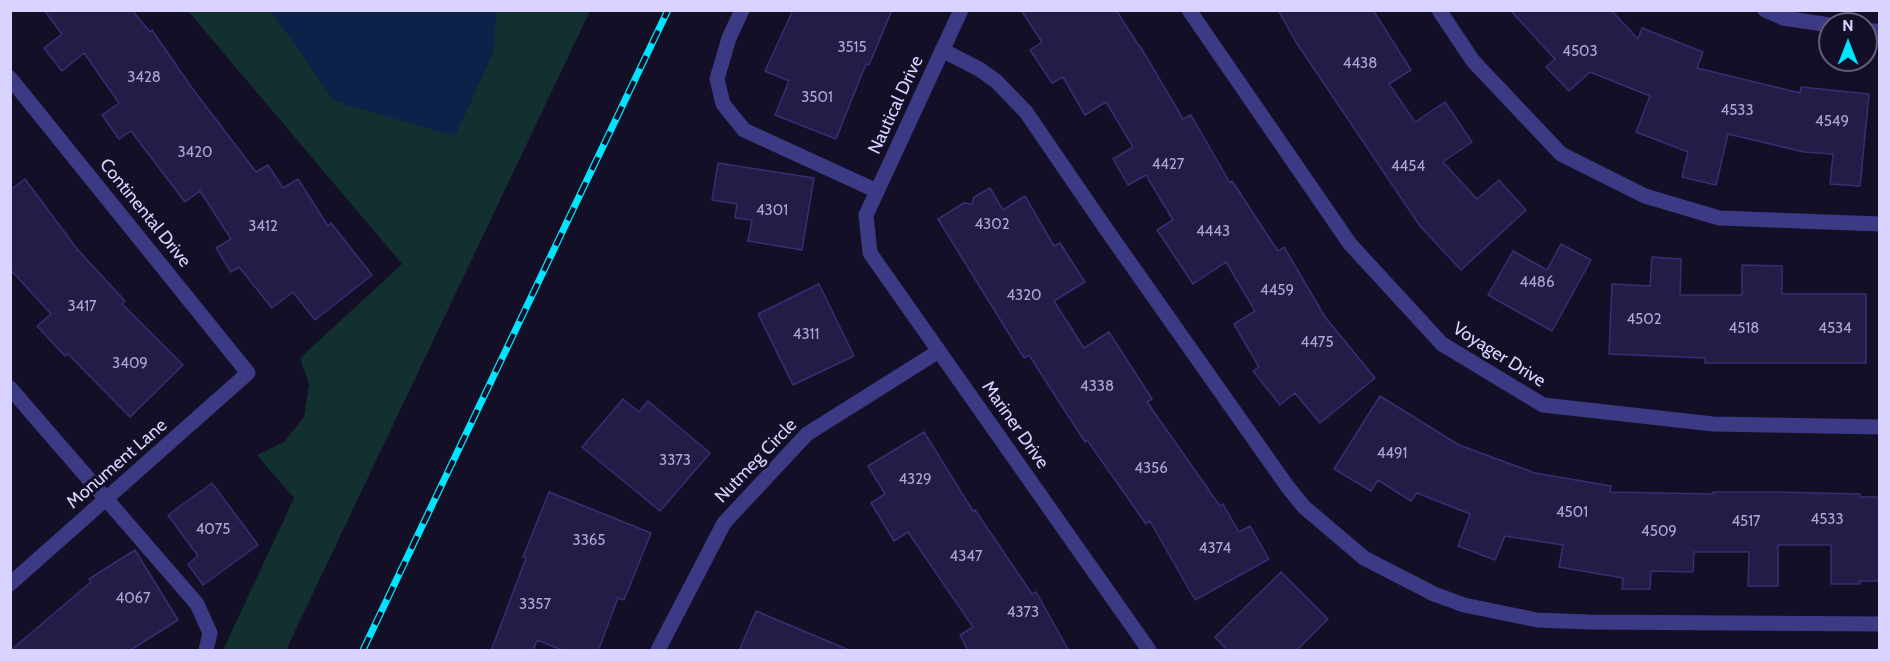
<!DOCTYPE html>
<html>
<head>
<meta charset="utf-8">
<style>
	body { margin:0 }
	#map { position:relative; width:1890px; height:661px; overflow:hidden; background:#130f26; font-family:Cabin,sans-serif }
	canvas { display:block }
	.frame { position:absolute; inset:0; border:12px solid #d9d4ff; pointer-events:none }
	.north { position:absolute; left:1818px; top:12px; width:60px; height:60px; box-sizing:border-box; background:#130f26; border:2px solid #625e7d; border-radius:50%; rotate:0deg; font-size:16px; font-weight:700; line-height:24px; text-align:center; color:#d9d4ff }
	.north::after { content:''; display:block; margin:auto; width:21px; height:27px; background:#00e5ff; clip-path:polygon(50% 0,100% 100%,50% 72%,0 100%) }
</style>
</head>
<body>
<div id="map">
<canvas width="1890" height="661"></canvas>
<div class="frame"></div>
<div class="north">N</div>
</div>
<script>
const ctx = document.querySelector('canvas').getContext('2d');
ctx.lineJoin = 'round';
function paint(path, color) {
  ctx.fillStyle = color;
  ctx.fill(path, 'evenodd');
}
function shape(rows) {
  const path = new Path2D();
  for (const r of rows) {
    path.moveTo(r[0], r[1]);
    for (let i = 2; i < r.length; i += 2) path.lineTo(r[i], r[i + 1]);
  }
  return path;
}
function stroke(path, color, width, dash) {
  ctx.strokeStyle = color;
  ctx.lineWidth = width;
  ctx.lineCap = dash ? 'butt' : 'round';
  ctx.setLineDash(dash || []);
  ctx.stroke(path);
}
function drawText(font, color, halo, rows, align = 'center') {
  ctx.font = font + ' Cabin,sans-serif';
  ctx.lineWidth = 6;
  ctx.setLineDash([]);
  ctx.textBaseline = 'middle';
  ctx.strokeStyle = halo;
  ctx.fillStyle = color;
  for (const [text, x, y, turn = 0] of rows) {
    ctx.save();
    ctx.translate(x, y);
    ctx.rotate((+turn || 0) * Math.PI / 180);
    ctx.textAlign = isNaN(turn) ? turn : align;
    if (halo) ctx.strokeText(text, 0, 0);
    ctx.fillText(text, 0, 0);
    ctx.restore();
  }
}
const green = shape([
	[188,11,590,11,286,650,223,650,294,498,257,455,284,442,304,417,309,384,300,358,402,264]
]);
const water = shape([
	[271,11,496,11,494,51,455,136,334,101]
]);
const building = shape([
	[44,10,132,10,150,32,152,30,192,88,256,172,268,165,283,188,298,179,328,226,331,223,372,275,315,320,293,292,272,308,239,267,231,272,216,248,231,239,200,191,185,202,131,131,119,139,102,115,119,103,84,53,62,71,44,48,62,34,44,10],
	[793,10,892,10,869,65,866,64,836,139,775,115,789,81,765,71,793,10],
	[1021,10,1116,10,1139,46,1140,46,1183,119,1191,115,1230,183,1232,181,1278,251,1284,247,1325,317,1375,378,1320,423,1295,393,1280,405,1253,371,1259,367,1234,324,1255,311,1226,262,1193,284,1157,230,1173,220,1146,175,1128,185,1113,159,1133,147,1106,102,1085,115,1063,77,1052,83,1030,50,1042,42,1021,10],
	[1278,10,1373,10,1411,70,1389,84,1415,122,1445,102,1472,142,1443,162,1477,199,1499,180,1526,210,1461,270,1420,226,1296,42,1278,10],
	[1510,10,1611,10,1638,39,1642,28,1703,52,1697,68,1800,93,1801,87,1869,94,1860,186,1830,184,1833,154,1804,152,1728,134,1716,185,1682,177,1688,152,1636,132,1650,96,1590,72,1569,91,1546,67,1555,59,1510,10],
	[718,163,814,178,802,250,748,241,752,220,735,218,737,204,712,200,718,163],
	[25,179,77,249,125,301,122,304,183,365,130,417,68,354,65,356,37,326,51,314,10,269,10,190,25,179],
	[990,188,1003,210,1025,196,1054,246,1060,243,1085,282,1054,301,1084,348,1109,332,1152,399,1147,402,1220,506,1223,504,1239,532,1250,526,1269,559,1195,600,1150,521,1146,524,1087,440,1085,442,1029,355,1024,358,938,219,964,203,972,204,974,197,990,188],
	[1561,244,1591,260,1552,331,1488,295,1513,251,1547,270,1561,244],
	[1652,257,1681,259,1680,295,1742,295,1742,265,1782,266,1782,294,1866,294,1866,363,1705,363,1705,358,1609,354,1612,284,1650,286,1652,257],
	[819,284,854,356,793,385,758,314,819,284],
	[1380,396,1459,445,1535,473,1611,486,1610,492,1713,494,1713,492,1778,492,1860,494,1860,497,1880,497,1880,581,1860,581,1860,584,1831,584,1831,545,1778,545,1778,586,1748,586,1749,552,1694,552,1693,572,1651,571,1650,589,1622,589,1623,578,1559,567,1563,545,1505,536,1495,560,1458,546,1470,514,1417,493,1411,501,1378,480,1371,491,1334,469,1380,396],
	[623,399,639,412,648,401,710,453,660,511,582,447,623,399],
	[924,432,973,511,975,510,1032,594,1036,592,1069,651,968,651,960,635,973,627,908,532,894,541,871,503,885,494,868,466,924,432],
	[212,483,258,545,203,585,188,564,198,556,168,515,212,483],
	[549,492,651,533,624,600,618,598,598,651,564,651,537,640,533,651,491,651,526,558,523,557,549,492],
	[135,550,178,620,129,651,10,651,91,582,89,579,135,550],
	[1281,572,1328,619,1296,651,1228,651,1215,637,1281,572],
	[756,611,849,650,849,651,739,651,756,611]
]);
const minor = shape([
	[742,10,729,38,717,79,723,104,744,130,877,191],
	[961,10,866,215,870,253,1149,650],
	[1189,10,1350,244,1442,344,1543,405,1713,424,1880,427],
	[1439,10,1473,61,1561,154,1645,196,1719,218,1880,224],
	[1765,10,1783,18,1830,25],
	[1866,31,1880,31],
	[942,50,979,69,996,81,1026,112,1106,229,1287,486,1304,507,1364,558,1434,594,1464,605,1537,620,1589,622,1880,624],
	[10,78,248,373,10,584],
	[10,388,197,604,210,633,206,650],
	[658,650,724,523,807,434,939,351]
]);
const rail = shape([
	[363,650,668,10]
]);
const numberNames = [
	["3515",852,48],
	["4503",1580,52],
	["4438",1360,64],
	["3428",144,78],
	["3501",817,98],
	["4533",1737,111],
	["4549",1832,122],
	["3420",195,153],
	["4427",1168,165],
	["4454",1408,167],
	["4301",772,211],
	["4302",992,225],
	["3412",263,227],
	["4443",1213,232],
	["4486",1537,283],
	["4459",1277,291],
	["4320",1024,296],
	["3417",82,307],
	["4502",1644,320],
	["4518",1744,329],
	["4534",1835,329],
	["4311",806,335],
	["4475",1317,343],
	["3409",130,364],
	["4338",1097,387],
	["4491",1392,454],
	["3373",675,461],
	["4356",1151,469],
	["4329",915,480],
	["4501",1572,513],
	["4533",1827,520],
	["4517",1746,522],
	["4075",213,530],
	["4509",1659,532],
	["3365",589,541],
	["4374",1215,549],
	["4347",966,557],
	["4067",133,599],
	["3357",535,605],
	["4373",1023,613]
];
const streetNames = [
	["Nautical Drive",896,105,-65],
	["Continental Drive",145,213,51],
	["Voyager Drive",1499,355,32],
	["Mariner Drive",1015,425,55],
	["Nutmeg Circle",756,461,-46],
	["Monument Lane",117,464,-41]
];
paint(green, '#12302f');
paint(water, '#0c2248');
paint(building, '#241b47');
stroke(building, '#3b2d73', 1.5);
stroke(minor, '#3d3a85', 15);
stroke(rail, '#00e5ff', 7);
stroke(rail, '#130f26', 4.5, [14]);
drawText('15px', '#aca6d1', null, numberNames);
drawText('18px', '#d9d4ff', '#130f26', streetNames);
</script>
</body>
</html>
